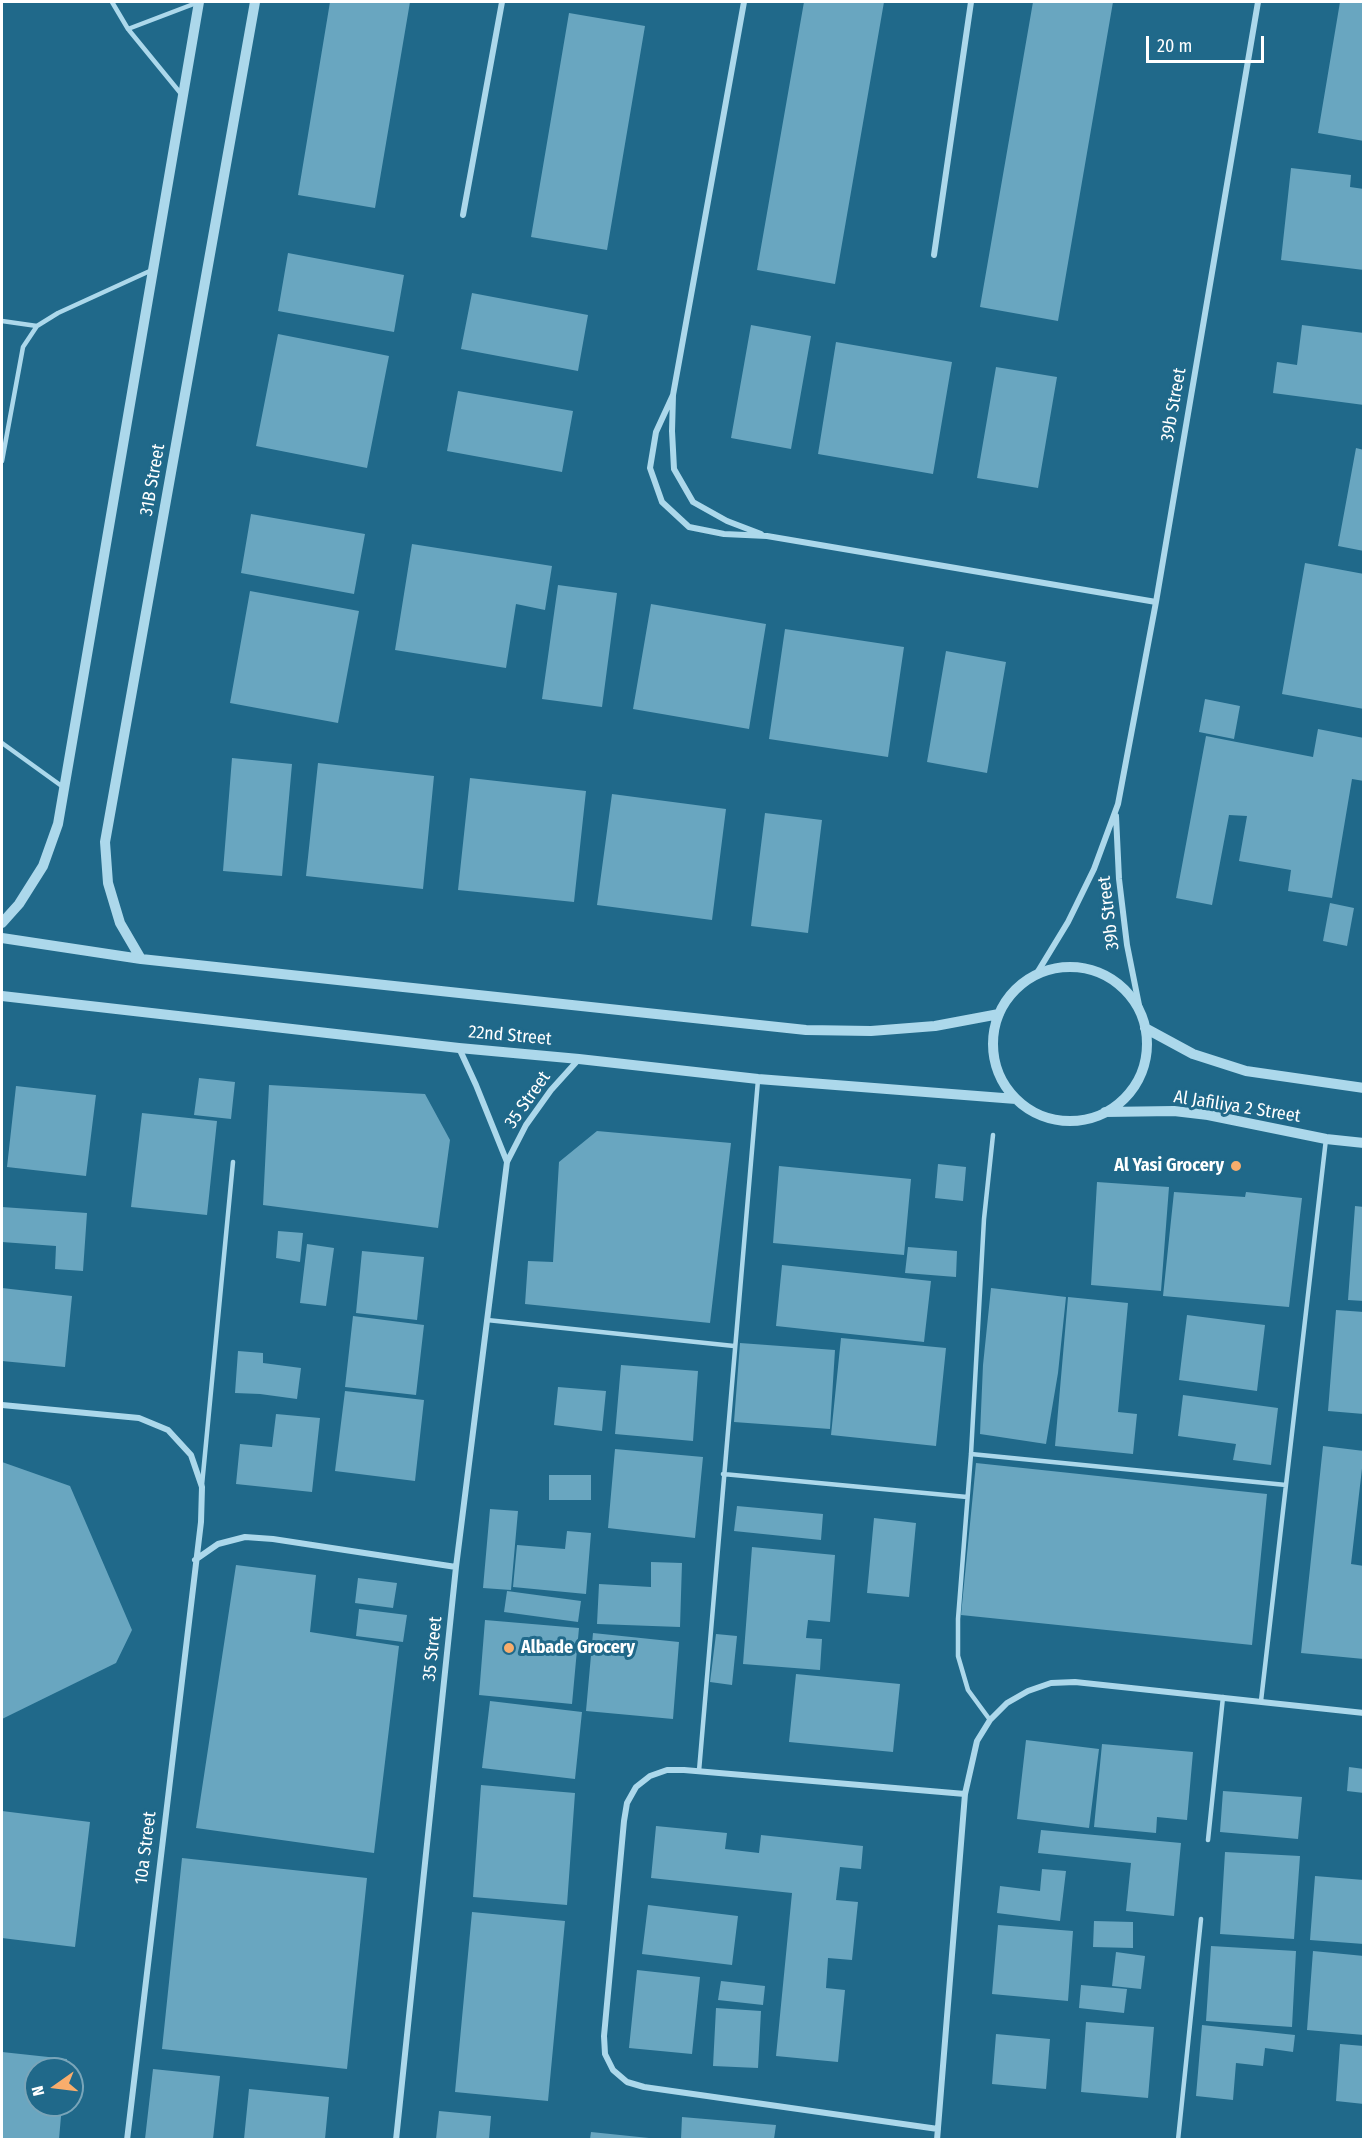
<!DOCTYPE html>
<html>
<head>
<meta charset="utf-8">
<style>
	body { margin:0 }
	#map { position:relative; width:1365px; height:2141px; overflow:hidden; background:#20698a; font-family:"Fira Sans Condensed",sans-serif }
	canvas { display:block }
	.frame { position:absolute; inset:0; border:3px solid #fff; pointer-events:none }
	.north { position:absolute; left:24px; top:2057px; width:60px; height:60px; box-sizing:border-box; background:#20698a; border:2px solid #79a5b9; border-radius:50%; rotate:256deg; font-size:16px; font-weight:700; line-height:24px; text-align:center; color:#fff }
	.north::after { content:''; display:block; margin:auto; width:21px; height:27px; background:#f9ad6c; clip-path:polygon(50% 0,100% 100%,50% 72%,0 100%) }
	.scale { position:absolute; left:1146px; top:36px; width:118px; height:27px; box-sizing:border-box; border:3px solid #fff; border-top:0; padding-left:8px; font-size:18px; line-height:21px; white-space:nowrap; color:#fff; -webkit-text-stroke:4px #20698a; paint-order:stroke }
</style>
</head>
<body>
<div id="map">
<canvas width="1365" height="2141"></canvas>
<div class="frame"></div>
<div class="north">N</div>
<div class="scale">20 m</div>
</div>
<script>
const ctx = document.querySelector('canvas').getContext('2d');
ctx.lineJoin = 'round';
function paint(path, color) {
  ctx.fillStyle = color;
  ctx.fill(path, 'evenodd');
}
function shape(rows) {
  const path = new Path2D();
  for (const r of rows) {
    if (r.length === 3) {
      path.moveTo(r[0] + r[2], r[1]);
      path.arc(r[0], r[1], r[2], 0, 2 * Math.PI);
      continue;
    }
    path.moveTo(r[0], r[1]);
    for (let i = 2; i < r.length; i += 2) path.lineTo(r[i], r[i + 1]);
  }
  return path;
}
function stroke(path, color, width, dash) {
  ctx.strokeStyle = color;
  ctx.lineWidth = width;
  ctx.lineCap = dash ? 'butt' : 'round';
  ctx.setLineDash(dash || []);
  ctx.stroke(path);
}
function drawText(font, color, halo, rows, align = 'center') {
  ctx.font = font + ' "Fira Sans Condensed",sans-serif';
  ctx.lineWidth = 6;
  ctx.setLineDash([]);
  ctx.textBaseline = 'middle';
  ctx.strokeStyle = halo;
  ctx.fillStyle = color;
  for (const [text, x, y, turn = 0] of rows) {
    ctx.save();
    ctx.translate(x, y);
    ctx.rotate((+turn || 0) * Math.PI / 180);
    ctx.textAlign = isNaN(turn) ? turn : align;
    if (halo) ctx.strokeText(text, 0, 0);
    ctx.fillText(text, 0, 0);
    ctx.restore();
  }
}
const building = shape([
	[330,2,410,2,375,208,298,195],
	[804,2,884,2,835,284,757,270],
	[1033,2,1113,2,1058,321,980,307],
	[1340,2,1364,2,1364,141,1318,133],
	[569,13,645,26,607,250,531,237],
	[1291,168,1351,175,1350,187,1364,189,1364,270,1281,260],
	[288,253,404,275,394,332,278,311],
	[472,293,588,315,578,371,461,349],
	[751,325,811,336,791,449,731,438],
	[1302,325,1364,333,1364,405,1273,393,1277,362,1297,365],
	[278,334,389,356,367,468,256,446],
	[836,342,952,362,933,474,818,454],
	[996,367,1057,377,1038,488,977,478],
	[458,391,573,411,562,472,447,451],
	[1356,448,1364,450,1364,551,1338,546],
	[251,514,365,534,354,594,241,573],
	[412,544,552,566,545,610,516,604,506,668,395,650],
	[1305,563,1364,574,1364,709,1282,694],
	[558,585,617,593,602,707,542,699],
	[250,591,359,611,338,723,230,703],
	[651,604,766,624,749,729,633,709],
	[785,629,904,647,888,757,769,739],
	[946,651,1006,662,987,773,927,762],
	[1205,699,1240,706,1234,739,1199,732],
	[1318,729,1364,738,1364,781,1352,779,1332,898,1288,891,1291,870,1239,861,1247,816,1229,815,1212,905,1176,898,1206,736,1313,757],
	[232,758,292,764,282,876,223,871],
	[318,763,434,776,423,889,306,876],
	[470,778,586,791,574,902,458,890],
	[612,794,726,809,712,920,597,905],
	[765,813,822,820,808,933,751,926],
	[1330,903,1354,908,1347,946,1323,941],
	[199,1078,235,1082,231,1119,194,1115],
	[269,1085,425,1094,450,1140,438,1228,263,1205],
	[16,1086,96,1095,86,1176,7,1167],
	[142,1113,217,1121,207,1215,131,1207],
	[597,1131,731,1143,710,1323,525,1304,528,1261,553,1262,559,1162],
	[938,1164,966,1167,963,1201,935,1198],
	[779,1166,911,1179,904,1255,773,1243],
	[1097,1182,1169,1187,1161,1291,1091,1285],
	[1174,1192,1245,1197,1246,1192,1302,1198,1289,1307,1163,1296],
	[1355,1206,1364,1207,1364,1301,1348,1300],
	[2,1207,87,1213,83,1271,55,1269,56,1246,2,1242],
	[278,1231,303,1233,300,1262,276,1258],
	[307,1244,334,1248,326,1306,300,1303],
	[908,1247,957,1251,956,1277,905,1273],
	[362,1251,424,1257,417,1320,356,1313],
	[782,1265,931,1281,924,1342,776,1326],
	[2,1288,72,1296,65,1367,2,1361],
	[991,1288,1066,1297,1058,1373,1046,1444,980,1434,983,1365],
	[1068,1297,1128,1303,1118,1412,1137,1414,1133,1454,1055,1446],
	[1336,1310,1364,1312,1364,1414,1328,1411],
	[1187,1315,1265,1325,1257,1391,1179,1380],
	[353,1316,424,1325,416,1395,345,1387],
	[841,1338,946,1348,936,1446,831,1435],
	[740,1343,835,1350,830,1429,734,1422],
	[238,1351,263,1353,263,1363,301,1368,297,1399,260,1394,235,1393],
	[621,1365,698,1371,693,1441,615,1434],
	[558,1387,606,1391,602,1431,554,1425],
	[345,1391,424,1400,415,1481,335,1471],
	[1183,1395,1278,1408,1271,1465,1233,1460,1236,1444,1178,1436],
	[276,1414,320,1418,312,1492,236,1484,240,1444,272,1447],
	[1323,1446,1364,1451,1351,1564,1364,1566,1364,1659,1301,1653],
	[615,1449,703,1457,695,1538,608,1528],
	[2,1462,70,1486,132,1630,116,1663,2,1719],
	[976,1463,1267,1494,1252,1645,961,1615],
	[549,1475,591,1475,591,1500,549,1500],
	[737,1506,823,1514,821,1540,734,1531],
	[490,1509,518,1511,511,1590,483,1588],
	[874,1518,916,1523,909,1597,867,1593],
	[567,1531,591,1533,586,1594,513,1587,517,1545,565,1549],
	[752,1547,835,1555,830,1622,808,1620,806,1638,822,1639,820,1670,743,1664],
	[651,1562,682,1563,680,1627,597,1624,599,1584,651,1587],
	[236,1565,316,1575,310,1632,399,1646,374,1853,196,1828],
	[358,1578,397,1583,393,1608,355,1603],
	[507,1591,581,1601,578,1622,504,1612],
	[359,1609,407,1615,403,1642,356,1636],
	[485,1620,579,1628,572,1704,479,1695],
	[593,1633,679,1642,673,1719,586,1711],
	[716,1634,737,1636,732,1685,710,1682],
	[796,1674,900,1684,893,1752,789,1742],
	[490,1701,582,1712,575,1779,482,1768],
	[1026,1740,1099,1749,1089,1828,1017,1819],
	[1102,1744,1193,1752,1187,1820,1157,1817,1156,1833,1094,1827],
	[1349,1767,1364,1769,1364,1793,1347,1791],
	[481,1785,575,1793,567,1905,473,1897],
	[1223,1791,1302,1797,1298,1839,1220,1832],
	[2,1811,90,1822,75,1947,2,1938],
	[656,1826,727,1833,725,1849,759,1853,761,1835,863,1846,861,1869,840,1867,836,1900,858,1902,852,1960,828,1958,826,1988,845,1990,838,2062,776,2056,792,1893,651,1878],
	[1041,1830,1181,1843,1174,1916,1126,1911,1131,1863,1038,1853],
	[1225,1852,1300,1856,1294,1939,1220,1934],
	[182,1858,367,1878,347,2069,162,2049],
	[1042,1869,1066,1871,1060,1921,997,1913,1000,1886,1040,1891],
	[1315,1876,1364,1880,1364,1944,1310,1940],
	[648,1905,738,1916,732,1965,642,1954],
	[472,1912,565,1921,548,2101,455,2092],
	[1094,1921,1133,1922,1133,1948,1093,1947],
	[998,1925,1073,1931,1068,2001,992,1994],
	[1211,1946,1296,1951,1292,2027,1206,2021],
	[1313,1951,1364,1956,1364,2035,1307,2030],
	[1116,1952,1145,1956,1141,1989,1112,1986],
	[637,1970,700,1977,692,2054,629,2048],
	[721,1981,765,1986,763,2005,718,2000],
	[1081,1985,1127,1989,1124,2013,1079,2008],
	[716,2008,761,2011,758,2068,713,2066],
	[1086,2022,1154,2027,1148,2098,1081,2092],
	[1202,2025,1295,2035,1293,2052,1265,2048,1263,2066,1236,2063,1233,2100,1196,2096],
	[996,2034,1050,2039,1046,2089,992,2084],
	[1340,2044,1364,2046,1364,2104,1336,2101],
	[2,2052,67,2059,66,2069,36,2069,36,2105,62,2105,59,2139,2,2139],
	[153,2069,220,2076,213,2139,145,2139],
	[249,2089,329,2097,325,2139,244,2139],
	[439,2111,491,2116,489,2139,436,2139],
	[682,2117,776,2125,774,2139,681,2139],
	[591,2132,649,2138,649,2139,590,2139]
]);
const service = shape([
	[112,2,128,29,182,95],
	[128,29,199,2],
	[2,321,37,326],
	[2,461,23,347,37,326,58,313,152,270],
	[2,743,63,787],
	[487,1320,734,1346],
	[971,1454,1286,1485],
	[723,1474,967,1497],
	[202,1485,233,1162],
	[1261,1701,1326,1139],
	[990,1720,968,1690,958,1656,958,1619,971,1454,984,1219,993,1135],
	[699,1771,758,1080],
	[1208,1840,1223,1697],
	[1178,2140,1201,1919]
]);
const minor = shape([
	[744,2,673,395,672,431,674,469,693,502,727,521,761,534],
	[463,215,502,2],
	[934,255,971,2],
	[673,395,656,432,650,468,662,502,689,527,724,534,767,536,1156,602],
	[1116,816,1119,879,1127,945,1140,1010],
	[1037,973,1068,922,1094,869,1118,804,1156,602,1258,2],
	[459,1048,476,1085,507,1162],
	[2,1405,139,1418,168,1430,191,1455,202,1487,201,1522,127,2140],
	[195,1560,218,1544,245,1537,273,1539,456,1567],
	[938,2129,644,2087,627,2082,613,2070,605,2054,604,2036,624,1821,627,1803,636,1787,650,1776,667,1770,684,1770,965,1794],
	[396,2140,456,1567,507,1162,526,1125,551,1090,579,1059],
	[937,2140,965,1794,977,1741,990,1720,1007,1703,1028,1691,1051,1683,1075,1682,1364,1713]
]);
const tertiary = shape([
	[2,923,19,904,43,866,58,824,199,2],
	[2,938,141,959,806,1030,871,1031,935,1026,999,1014],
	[141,959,120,923,108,883,105,842,255,2],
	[1070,1044,77],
	[2,996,459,1048,579,1059,758,1079,1016,1099],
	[1145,1028,1193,1054,1246,1071,1364,1088],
	[1105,1112,1174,1111,1208,1115,1326,1139,1364,1143]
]);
const markers = [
	[1236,1166,6,"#f9ad6c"],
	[509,1648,6,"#f9ad6c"]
];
const streetNames = [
	["39b Street",1174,405,-80],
	["31B Street",153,480,-80],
	["39b Street",1109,913,-97],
	["22nd Street",510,1036,5],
	["35 Street",528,1100,-55],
	["Al Jafiliya 2 Street",1237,1107,9],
	["35 Street",433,1649,-84],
	["10a Street",146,1848,-83]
];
const poiNames = [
	["Al Yasi Grocery",1224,1166],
	["Albade Grocery",521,1648,"left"]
];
paint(building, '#69a6c0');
stroke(service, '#acd8eb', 4.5);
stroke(minor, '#acd8eb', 6);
stroke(tertiary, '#acd8eb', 10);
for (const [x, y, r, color] of markers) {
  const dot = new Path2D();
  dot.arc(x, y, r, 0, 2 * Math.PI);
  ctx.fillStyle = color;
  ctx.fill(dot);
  stroke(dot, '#20698a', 2);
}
drawText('18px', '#fff', '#20698a', streetNames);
drawText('bold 18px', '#fff', '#20698a', poiNames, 'right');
</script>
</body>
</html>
